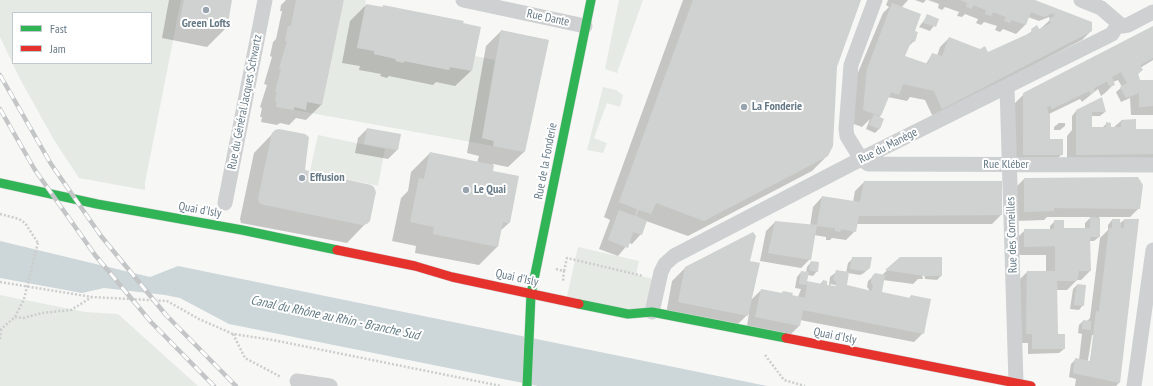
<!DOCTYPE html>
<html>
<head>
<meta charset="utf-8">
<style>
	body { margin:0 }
	#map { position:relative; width:1153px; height:386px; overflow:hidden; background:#f7f7f6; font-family:"PT Sans Narrow",sans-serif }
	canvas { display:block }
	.legend { position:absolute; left:12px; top:12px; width:140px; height:52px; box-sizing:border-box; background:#fff; border:1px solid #c2c9cf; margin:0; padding:5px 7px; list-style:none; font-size:12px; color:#667987 }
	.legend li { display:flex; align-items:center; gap:8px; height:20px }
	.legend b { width:20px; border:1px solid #c2c9cf }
</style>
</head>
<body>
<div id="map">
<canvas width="1153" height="386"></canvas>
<ul class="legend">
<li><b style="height:5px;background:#30b455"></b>Fast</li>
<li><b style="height:5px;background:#e5322d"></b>Jam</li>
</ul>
</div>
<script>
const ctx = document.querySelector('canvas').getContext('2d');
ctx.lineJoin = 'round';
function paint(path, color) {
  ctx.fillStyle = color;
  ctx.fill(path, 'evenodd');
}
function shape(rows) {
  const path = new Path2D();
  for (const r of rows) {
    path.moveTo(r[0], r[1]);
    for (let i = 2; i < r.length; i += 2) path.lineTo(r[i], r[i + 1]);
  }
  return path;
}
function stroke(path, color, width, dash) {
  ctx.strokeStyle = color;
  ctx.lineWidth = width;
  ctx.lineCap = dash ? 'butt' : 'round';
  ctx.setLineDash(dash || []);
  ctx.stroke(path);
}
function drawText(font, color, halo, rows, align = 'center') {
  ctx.font = font + ' "PT Sans Narrow",sans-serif';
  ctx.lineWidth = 4;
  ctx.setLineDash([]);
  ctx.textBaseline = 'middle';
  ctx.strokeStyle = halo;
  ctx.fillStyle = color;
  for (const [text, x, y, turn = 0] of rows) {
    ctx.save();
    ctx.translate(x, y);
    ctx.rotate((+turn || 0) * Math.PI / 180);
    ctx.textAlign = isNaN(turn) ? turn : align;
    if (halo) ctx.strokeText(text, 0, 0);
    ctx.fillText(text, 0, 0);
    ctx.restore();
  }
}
const green = shape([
	[0,0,181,0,145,183,145,190,79,178,54,140,19,77,0,37],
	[13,13,151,13,151,63,13,63],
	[344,0,366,0,357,47,374,51,374,54,396,59,396,61,403,63,404,61,449,70,450,67,471,71,475,56,495,60,482,138,494,141,493,146,294,110,294,107,305,109,307,102,322,104],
	[619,0,643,0,617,73,605,69],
	[603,87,616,90,623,95,620,107,607,103,594,138,607,143,603,153,587,150],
	[318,135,385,149,378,186,310,171],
	[578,247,639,261,636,275,659,280,652,312,566,301],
	[0,295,85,312,118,314,198,386,0,386]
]);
const water = shape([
	[0,241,150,277,178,266,767,386,538,386,229,324,180,298,165,295,104,288,82,293,0,278]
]);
const shadow = shape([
	[169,0,231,0,226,28,207,47,162,38],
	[286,0,343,0,322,104,306,120,296,118,289,125,280,123,277,125,261,122,262,117,260,117,262,108,260,107,267,85,264,84,272,57,270,56,273,42,276,39,282,11,280,11,281,5],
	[683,0,860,0,836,67,828,155,812,171,688,236,646,221,641,234,632,244,629,243,618,256,599,249,610,220,604,217],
	[888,0,908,0,901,8,914,32,914,41,908,47,904,57,926,64,932,54,937,56,940,47,949,38,988,53,1024,37,1037,27,1038,30,1040,29,1050,20,1049,17,1039,21,1028,17,1025,25,1016,34,1003,29,1000,32,995,30,997,26,984,22,981,25,976,23,978,19,965,14,962,17,957,16,959,12,945,7,942,10,938,8,939,4,928,0,1032,0,1091,31,1082,40,933,117,925,100,910,97,907,101,888,97,879,118,879,129,875,133,866,129,870,119,862,127,851,123,854,82,883,13,889,7,886,5],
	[915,0,926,0,923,3],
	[366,5,381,8,383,6,462,24,471,71,455,86,436,82,433,85,389,76,387,78,380,76,381,74,359,70,360,66,342,63,350,21],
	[928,15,938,20,930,31,919,27],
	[1153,27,1153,60,1140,68,1142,70,1137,75,1139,80,1153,81,1153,115,1131,115,1130,98,1121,102,1116,92,1122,87,1118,80,1113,82,1114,84,1105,93,1101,96,1098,89,1082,102,1080,99,1049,114,1049,140,1062,154,1053,163,1015,164,1015,103,1024,94],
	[501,31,548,40,524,152,508,167,493,164,492,172,509,223,500,231,497,247,479,265,415,253,416,246,392,241,401,198,408,191,411,172,430,153,477,163,479,156,467,153,486,46],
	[1076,111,1105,112,1100,116,1091,116,1089,128,1102,128,1107,123,1110,128,1113,128,1121,121,1135,130,1153,130,1153,163,1067,163,1067,136,1072,130,1072,116],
	[1059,123,1065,123,1065,126,1060,130,1054,130,1054,127],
	[367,129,400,135,397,150,388,159,355,153,358,138],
	[275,131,304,171,369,220,347,243,241,223,240,219,254,153],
	[1024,179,1139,208,1130,217,1099,217,1099,237,1094,241,1089,241,1090,271,1081,280,1077,280,1067,290,1056,290,1057,335,1064,349,1059,353,1028,354,1028,343,1017,343,1018,281,1027,272,1046,272,1046,255,1016,255,1016,239,1025,230,1050,230,1050,226,1055,221,1063,228,1085,229,1085,223,1091,217,1047,217,1044,220,1015,221,1015,188],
	[864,182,1001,182,1001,215,992,224,856,224,855,231,846,240,832,238,830,240,826,240,826,237,814,235,810,259,801,268,760,261,766,231,775,222,810,226,813,207,822,197,853,202,855,191],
	[1112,220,1119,224,1124,220,1138,220,1119,383,1116,386,1075,386,1076,379,1069,377,1071,364,1076,359,1079,360,1082,334,1078,333,1079,325,1083,321,1087,321,1090,318,1100,238,1108,230,1108,225],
	[1092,335,1094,335,1089,366,1087,366],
	[753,233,754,236,749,264,751,262,758,263,750,301,761,290,781,294,783,292,792,294,791,296,798,297,801,289,795,288,797,277,801,272,806,273,807,267,811,262,818,263,817,271,813,276,808,275,806,284,808,282,820,284,823,281,826,281,826,285,829,286,830,277,835,273,846,273,848,263,853,258,871,258,869,268,864,273,860,275,848,273,845,286,870,291,867,287,868,281,876,274,881,276,900,258,941,258,941,276,937,280,925,279,922,261,919,261,923,279,918,279,913,284,883,280,880,293,908,299,911,296,930,300,923,333,914,342,800,320,799,326,790,335,747,326,749,313,734,328,666,314,672,281,685,268],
	[831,284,843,287,843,289,830,286],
	[1077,285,1083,305,1079,310,1070,309,1073,289]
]);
const building = shape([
	[184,0,232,0,227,29,180,20],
	[296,0,344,0,322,105,307,102,306,110,294,107,294,110,276,107,277,102,275,102,277,92,275,92,281,69,279,69,287,41,285,41,288,26,291,26],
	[693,0,861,0,837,67,833,146,828,156,704,221,656,203,651,214,639,210,636,216,647,221,642,235,633,232,628,248,608,240,619,210,635,216,637,209,619,202],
	[960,0,1035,0,1092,22,1092,31,942,109,934,91,903,84,899,95,891,92,881,116,863,110,867,69,892,3,921,14,915,31,918,32,915,42,912,40,905,56,928,64,932,53,942,56,949,37,980,49,985,46,988,52,1032,32,1031,29,1037,25,1039,29,1051,23,1049,19,1055,16,1053,13,1044,17,1031,12,1026,25,1012,20,1010,23,1004,21,1006,17,993,12,991,16,985,14,986,10,973,5,972,9,966,7,967,3],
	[366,4,383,7,383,5,464,21,463,23,481,27,472,71,450,67,449,70,404,61,404,63,395,61,396,59,374,54,374,51,357,48],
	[927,14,939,19,936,27,923,23],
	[1153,26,1153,58,1140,65,1143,70,1138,73,1140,80,1153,80,1153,106,1139,107,1139,93,1126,98,1120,87,1127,83,1121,72,1112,77,1115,85,1110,87,1106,80,1106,82,1094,88,1095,92,1091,94,1089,91,1052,109,1050,106,1047,107,1048,113,1050,113,1050,139,1063,139,1063,155,1023,155,1023,93],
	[501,30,549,40,525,152,493,146,494,141,482,138],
	[1102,97,1106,112,1092,112,1092,127,1106,127,1106,122,1111,123,1111,127,1121,127,1121,120,1136,119,1136,129,1153,129,1153,154,1076,155,1076,110],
	[874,114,884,119,880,129,869,125],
	[367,128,401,134,398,150,364,144],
	[279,129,305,134,309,137,305,170,371,185,374,187,376,192,370,221,367,224,362,225,260,204,258,199,272,133,275,130],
	[430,152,494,165,493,171,519,176,510,223,503,222,498,247,433,234,434,227,410,222,419,178,424,179],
	[1138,177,1143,185,1140,209,1054,208,1054,211,1024,212,1024,178],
	[864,181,1002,181,1002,215,859,216,856,232,841,229,840,232,835,231,835,228,817,226,822,196,860,202],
	[1090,217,1100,218,1100,237,1090,237,1091,271,1079,271,1077,281,1057,281,1058,334,1065,334,1065,349,1032,349,1032,334,1026,334,1027,271,1055,271,1055,246,1024,247,1024,229,1054,229,1054,220,1064,220,1064,228,1090,228],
	[1112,219,1120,219,1121,228,1124,228,1124,219,1139,219,1120,383,1073,373,1075,358,1090,361,1096,311,1099,312,1109,228,1112,228],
	[775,221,817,225,811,260,768,253],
	[753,232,756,236,750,261,760,263,748,316,678,302,685,267],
	[852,257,872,257,870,268,866,271,850,269],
	[900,257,942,257,942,276,924,276,885,270],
	[811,261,819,262,818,272,809,270],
	[836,270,849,272,847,285,872,291,873,286,871,283,872,276,875,273,885,275,882,292,910,298,911,295,931,299,924,334,803,310,800,326,755,317,761,289,782,293,783,291,793,293,792,295,805,298,807,285,799,284,801,271,809,272,807,281,822,284,823,280,827,281,827,285,836,286,836,282,833,280],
	[1077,284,1086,285,1084,306,1074,305],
	[1083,320,1091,321,1091,330,1082,329]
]);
const path = shape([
	[0,214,19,219,25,223,38,243],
	[556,269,564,271,563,281],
	[564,271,567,258,643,276],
	[0,282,92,297,167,301,199,319,233,334,273,340,501,386],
	[15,317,23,318,42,313,71,310,92,297],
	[0,330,15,317,24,299],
	[233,334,245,358,281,377],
	[0,339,1,330],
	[765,355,784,380,805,386]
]);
const street = shape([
	[463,0,585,26],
	[875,0,851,65,846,129,847,136,861,159,868,164,1153,165],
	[1081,0,1101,8,1122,26,1128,25,1153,12],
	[1007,87,1016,383],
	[225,203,265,0],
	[652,312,661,272,665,264,674,256,861,159,1112,34,1118,24],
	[297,381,330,386],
	[1134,386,1153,250]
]);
const fast = shape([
	[0,183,97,204,242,230,337,250],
	[579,304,628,314,652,312,786,338],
	[527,386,531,294,591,0]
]);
const jam = shape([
	[337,250,415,266,452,277,579,304],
	[786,338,1031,386]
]);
const rail = shape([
	[0,75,51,164,101,236,166,315,236,386],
	[0,109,35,170,95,255,151,322,214,386]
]);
const pathBridge = shape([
	[24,299,38,243]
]);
const markers = [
	[206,10,4,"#99a5ae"],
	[744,107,4,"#99a5ae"],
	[302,178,4,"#99a5ae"],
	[466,190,4,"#99a5ae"]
];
const streetNames = [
	["Rue Dante",548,18,12],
	["Rue du Général Jacques Schwartz",245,102,-79],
	["Rue du Manège",888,146,-27],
	["Rue de la Fonderie",546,161,-79],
	["Rue Kléber",1006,165],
	["Quai d'Isly",200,210,10],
	["Rue des Corneilles",1012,235,-92],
	["Quai d'Isly",517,278,12],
	["Quai d'Isly",835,336,11]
];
const poiNames = [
	["Green Lofts",206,24,"center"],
	["La Fonderie",752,107],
	["Effusion",310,178],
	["Le Quai",474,190]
];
const waterNames = [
	["Canal du Rhône au Rhin - Branche Sud",335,318,12]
];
paint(green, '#e6eae4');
paint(water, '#cdd6d8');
paint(shadow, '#0003');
paint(building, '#d0d2d2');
stroke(fast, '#d4d5d6', 10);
stroke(jam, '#d4d5d6', 10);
stroke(path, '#cccdcd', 2.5, [2, 2]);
stroke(street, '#ced0d1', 15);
stroke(fast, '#30b455', 9);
stroke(jam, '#e5322d', 9);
stroke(rail, '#c3c5c6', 4.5);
stroke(rail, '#fff', 3, [9]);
stroke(pathBridge, '#cccdcd', 2.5, [2, 2]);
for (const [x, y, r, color] of markers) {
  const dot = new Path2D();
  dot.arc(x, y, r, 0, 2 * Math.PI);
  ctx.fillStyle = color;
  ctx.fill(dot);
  stroke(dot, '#fff', 1.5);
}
drawText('12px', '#667987', '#fff', streetNames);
drawText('bold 12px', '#667987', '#fff', poiNames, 'left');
drawText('italic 13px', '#627a83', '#fff', waterNames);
</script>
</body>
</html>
